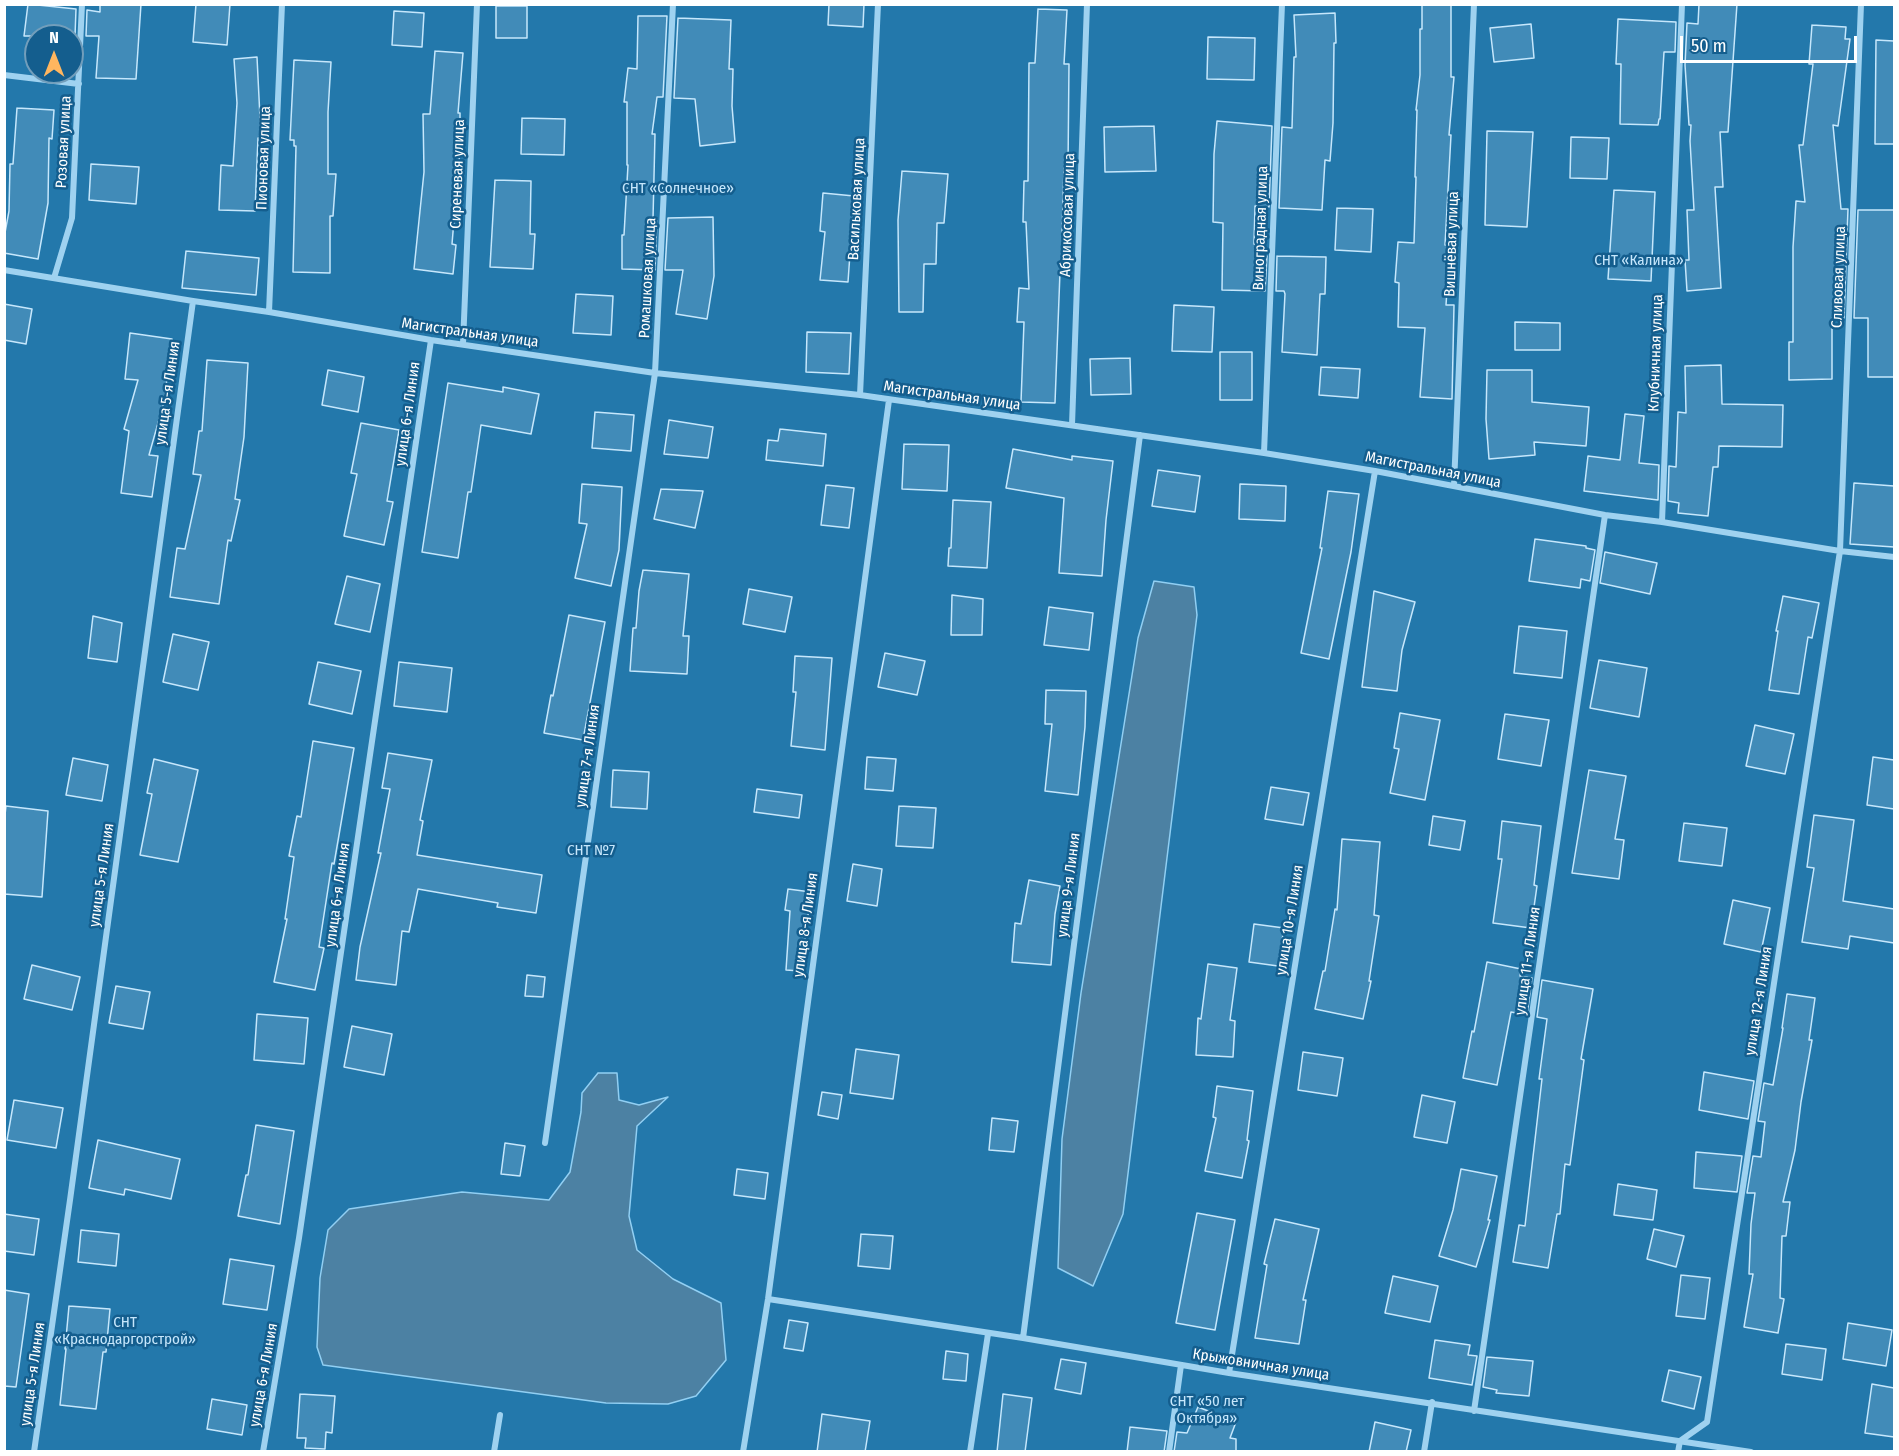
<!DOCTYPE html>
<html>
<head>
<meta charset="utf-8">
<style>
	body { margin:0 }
	#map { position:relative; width:1899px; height:1456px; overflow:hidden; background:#145e8e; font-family:"Fira Sans Condensed",sans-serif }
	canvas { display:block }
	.frame { position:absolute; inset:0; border:6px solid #fff; pointer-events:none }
	.north { position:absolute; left:24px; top:24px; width:60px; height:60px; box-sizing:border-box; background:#145e8e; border:2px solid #729ebb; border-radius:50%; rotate:0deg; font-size:16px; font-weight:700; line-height:24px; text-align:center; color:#fff }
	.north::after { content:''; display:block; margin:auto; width:21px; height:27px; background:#ffb65f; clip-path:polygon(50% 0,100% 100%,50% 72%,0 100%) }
	.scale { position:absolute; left:1680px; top:36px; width:177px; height:27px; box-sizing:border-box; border:3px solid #fff; border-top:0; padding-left:8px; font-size:18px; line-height:21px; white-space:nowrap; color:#fff; -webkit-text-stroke:4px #145e8e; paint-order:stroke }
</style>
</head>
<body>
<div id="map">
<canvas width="1899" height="1456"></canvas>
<div class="frame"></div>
<div class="north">N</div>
<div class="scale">50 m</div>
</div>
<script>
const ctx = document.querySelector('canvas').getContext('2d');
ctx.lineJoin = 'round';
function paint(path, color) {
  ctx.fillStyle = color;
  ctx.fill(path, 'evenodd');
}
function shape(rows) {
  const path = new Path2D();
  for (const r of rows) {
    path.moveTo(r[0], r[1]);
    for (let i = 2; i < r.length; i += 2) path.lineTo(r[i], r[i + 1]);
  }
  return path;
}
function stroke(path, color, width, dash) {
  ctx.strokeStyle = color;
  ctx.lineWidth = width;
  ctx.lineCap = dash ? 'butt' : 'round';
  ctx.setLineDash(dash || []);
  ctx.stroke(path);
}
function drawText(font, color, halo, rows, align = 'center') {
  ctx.font = font + ' "Fira Sans Condensed",sans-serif';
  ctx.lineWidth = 5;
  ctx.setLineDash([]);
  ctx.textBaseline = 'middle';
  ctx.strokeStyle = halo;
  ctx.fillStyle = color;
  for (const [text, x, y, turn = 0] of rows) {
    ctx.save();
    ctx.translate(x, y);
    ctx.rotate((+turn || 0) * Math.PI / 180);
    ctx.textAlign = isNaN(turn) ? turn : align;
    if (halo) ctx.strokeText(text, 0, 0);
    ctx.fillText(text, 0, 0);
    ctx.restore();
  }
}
const green = shape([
	[4,5,1894,5,1894,1451,5,1451],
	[36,36,72,36,72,72,36,72]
]);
const water = shape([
	[1154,581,1194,587,1197,615,1123,1214,1093,1286,1058,1268,1062,1139,1081,993,1138,638,1154,581],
	[598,1073,617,1073,619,1100,639,1105,668,1097,637,1126,629,1216,637,1250,673,1279,721,1303,726,1360,696,1396,668,1404,606,1403,323,1365,317,1347,320,1278,328,1230,349,1209,462,1192,549,1200,570,1172,581,1112,582,1093,598,1073]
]);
const building = shape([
	[28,4,76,9,75,36,24,36,28,4],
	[100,4,141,4,136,79,96,78,99,36,86,36,87,10,100,12,100,4],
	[196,4,230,4,227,45,193,42,196,4],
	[829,4,864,4,863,27,828,25,829,4],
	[1422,4,1451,4,1451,77,1454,77,1449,135,1451,135,1445,245,1450,245,1446,305,1454,305,1452,399,1420,397,1425,328,1398,327,1399,283,1395,282,1398,242,1414,243,1416,177,1415,177,1417,110,1416,110,1420,75,1420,29,1422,29,1422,4],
	[1699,4,1737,4,1728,132,1720,132,1723,187,1715,187,1721,288,1687,291,1685,260,1689,260,1687,210,1694,210,1690,141,1691,125,1689,125,1685,65,1687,23,1698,24,1699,4],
	[496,6,527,6,527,38,496,38,496,6],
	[1038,9,1067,10,1064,64,1069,64,1068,168,1064,168,1062,235,1064,235,1066,272,1060,272,1055,403,1021,402,1024,322,1017,322,1019,288,1029,289,1026,222,1023,222,1024,181,1028,181,1029,63,1035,63,1038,9],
	[394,11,424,13,422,47,392,45,394,11],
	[1335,13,1336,43,1334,43,1333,123,1330,161,1325,160,1322,210,1279,208,1282,127,1292,128,1294,57,1296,57,1294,15,1335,13],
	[638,16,667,16,663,97,657,97,652,134,655,134,653,219,657,219,655,270,622,269,622,235,624,235,628,165,627,165,627,102,624,102,628,68,637,69,638,16],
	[678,18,731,20,729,69,733,69,732,106,735,142,700,146,695,99,674,98,678,18],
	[1618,19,1676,22,1675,52,1664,52,1660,119,1659,119,1658,125,1620,124,1621,64,1616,64,1618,19],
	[1531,24,1534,58,1494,62,1490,28,1531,24],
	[1812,25,1846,27,1845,39,1850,39,1838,126,1833,125,1841,209,1848,209,1844,318,1832,318,1832,379,1789,380,1789,342,1793,342,1793,247,1796,201,1805,202,1799,145,1803,145,1813,64,1809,64,1812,25],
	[1208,37,1255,38,1254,80,1207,79,1208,37],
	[1876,40,1894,41,1894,144,1875,144,1876,40],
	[435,51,463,53,458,113,460,113,460,149,452,244,456,245,453,274,414,269,424,172,423,114,430,114,435,51],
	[257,57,261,138,258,138,255,211,219,210,221,165,233,166,237,103,234,59,257,57],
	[294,60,331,62,328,112,328,174,336,174,333,216,330,216,330,273,293,272,296,146,294,146,294,140,290,140,294,60],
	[17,108,54,110,52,139,49,138,48,203,38,259,4,253,4,238,9,211,10,164,13,164,17,108],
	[522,118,565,119,564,155,521,154,522,118],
	[1217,121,1272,126,1269,207,1255,206,1254,244,1257,245,1257,255,1267,256,1265,291,1222,290,1223,223,1213,222,1214,154,1217,121],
	[1154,126,1156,171,1105,172,1104,127,1154,126],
	[1487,131,1533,132,1527,227,1485,225,1487,131],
	[1571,137,1609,138,1607,179,1570,178,1571,137],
	[91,164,139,167,136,204,89,200,91,164],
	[902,171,948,174,944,223,937,223,936,264,924,264,923,312,899,312,898,220,902,171],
	[495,180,531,181,530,234,535,234,533,269,490,267,495,180],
	[1614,190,1655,192,1651,281,1608,279,1614,190],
	[823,193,854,196,848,282,820,280,825,232,820,231,823,193],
	[1337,208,1373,209,1371,252,1335,250,1337,208],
	[1858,210,1894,210,1894,377,1868,377,1868,318,1854,318,1858,210],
	[713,217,714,276,707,319,676,314,683,270,665,270,668,218,713,217],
	[186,251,259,258,256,295,182,288,186,251],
	[1277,256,1326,257,1325,294,1320,294,1317,355,1282,352,1285,294,1284,291,1276,291,1277,256],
	[576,294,613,296,611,335,573,333,576,294],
	[4,304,32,309,26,344,4,340,4,304],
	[1174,305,1214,307,1212,352,1172,351,1174,305],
	[1515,322,1560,323,1560,350,1515,350,1515,322],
	[807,332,851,333,849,374,806,372,807,332],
	[130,333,172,339,164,402,149,455,158,456,152,497,121,493,129,431,124,429,138,380,125,379,130,333],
	[1220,352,1252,352,1252,400,1220,400,1220,352],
	[1130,358,1131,394,1091,395,1090,359,1130,358],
	[207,360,248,363,244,437,235,499,240,500,231,541,228,540,219,604,170,597,177,548,185,549,201,475,193,474,199,431,202,431,207,360],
	[1721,365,1722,404,1783,405,1782,447,1719,446,1718,467,1713,467,1708,516,1678,513,1679,503,1668,501,1669,466,1676,467,1678,412,1686,413,1685,366,1721,365],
	[1321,367,1360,369,1358,398,1319,395,1321,367],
	[328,370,364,377,358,412,322,405,328,370],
	[1487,370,1532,370,1532,402,1589,407,1586,446,1534,442,1535,455,1489,459,1486,419,1487,370],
	[448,383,503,392,503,387,539,394,531,434,481,425,471,492,468,492,458,558,422,552,448,383],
	[595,412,634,415,631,451,592,448,595,412],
	[1625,414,1644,416,1639,463,1659,465,1658,500,1584,491,1588,456,1620,460,1625,414],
	[669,420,713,427,708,458,664,454,669,420],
	[361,423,399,430,387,501,393,502,384,545,344,536,357,474,351,473,361,423],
	[780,429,826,434,823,466,766,460,768,440,778,441,780,429],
	[904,444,949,445,947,491,902,489,904,444],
	[1013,449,1072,460,1072,456,1113,461,1106,520,1102,576,1059,573,1064,498,1006,488,1013,449],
	[1158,470,1200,476,1195,512,1152,506,1158,470],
	[1854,483,1894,486,1894,547,1850,544,1854,483],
	[582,484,622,487,619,550,611,586,575,578,587,524,579,523,582,484],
	[1240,484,1286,486,1285,521,1239,519,1240,484],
	[826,485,854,488,849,528,821,525,826,485],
	[661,489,703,491,695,528,654,519,661,489],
	[1328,491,1359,494,1351,552,1329,659,1301,653,1322,548,1320,548,1328,491],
	[953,500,991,502,987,568,948,566,949,548,951,548,953,500],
	[1535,539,1586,546,1586,548,1595,550,1590,581,1581,579,1580,588,1529,581,1535,539],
	[1605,552,1657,563,1650,594,1600,583,1605,552],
	[643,570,689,574,683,636,689,636,687,674,630,671,633,628,636,628,639,591,643,570],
	[347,576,380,584,370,632,335,624,347,576],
	[749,589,792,597,785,632,743,624,749,589],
	[1374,591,1415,602,1402,650,1397,691,1362,687,1374,591],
	[952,595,983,599,982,635,951,635,952,595],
	[1783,596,1819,603,1812,638,1808,637,1799,694,1769,690,1778,631,1776,631,1783,596],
	[1049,607,1093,613,1089,650,1044,645,1049,607],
	[569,615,605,622,583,740,544,733,551,695,553,696,569,615],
	[93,616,122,623,117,662,88,658,93,616],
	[1519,626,1567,631,1562,678,1514,673,1519,626],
	[173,634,209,642,198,690,163,682,173,634],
	[885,653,925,661,917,695,878,687,885,653],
	[795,656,832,658,825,750,791,746,796,692,793,692,795,656],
	[1599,660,1647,668,1639,717,1590,708,1599,660],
	[318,662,361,671,352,714,309,704,318,662],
	[399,662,452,668,447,712,394,706,399,662],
	[1046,690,1086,691,1085,727,1078,795,1045,791,1052,724,1045,724,1046,690],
	[1400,713,1440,720,1425,800,1390,793,1399,749,1394,748,1400,713],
	[1505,714,1549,720,1541,766,1498,759,1505,714],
	[1755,725,1794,734,1785,774,1746,766,1755,725],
	[313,741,354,748,334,864,332,863,319,947,324,948,315,990,274,982,287,919,285,919,294,857,289,856,297,816,301,817,313,741],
	[388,753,432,760,420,820,423,821,417,855,542,875,536,913,497,907,498,903,418,889,409,932,402,931,396,985,356,980,360,947,381,853,378,853,390,789,382,788,388,753],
	[867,757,896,759,893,791,865,789,867,757],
	[1873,757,1894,760,1894,809,1867,805,1873,757],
	[73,758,108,765,102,801,66,795,73,758],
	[154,759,198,770,178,862,140,855,152,794,147,793,154,759],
	[613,770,649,772,647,809,611,807,613,770],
	[1589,770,1626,776,1615,839,1624,840,1619,879,1572,873,1589,770],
	[1271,787,1309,793,1303,825,1265,819,1271,787],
	[757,789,802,795,799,818,754,812,757,789],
	[6,806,48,811,42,897,4,894,4,824,6,806],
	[899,806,936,808,933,848,896,846,899,806],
	[1814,815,1854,820,1843,901,1894,909,1894,943,1850,936,1848,949,1802,942,1814,868,1807,867,1814,815],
	[1433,816,1465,821,1460,850,1429,845,1433,816],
	[1502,821,1541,826,1534,885,1537,886,1531,928,1493,923,1502,859,1498,859,1502,821],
	[1684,823,1727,828,1722,866,1679,861,1684,823],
	[1342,839,1380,842,1374,915,1379,916,1369,981,1371,981,1363,1019,1315,1009,1323,971,1325,971,1335,909,1337,910,1342,839],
	[853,864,882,869,877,906,847,901,853,864],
	[1029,880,1060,886,1055,914,1051,965,1012,962,1015,923,1021,924,1029,880],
	[788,889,811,892,801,971,786,970,790,911,785,910,788,889],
	[1733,900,1770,908,1761,952,1724,944,1733,900],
	[1254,924,1284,928,1278,966,1249,962,1254,924],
	[1487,962,1521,969,1520,976,1532,978,1527,1015,1511,1012,1497,1085,1463,1078,1472,1031,1474,1032,1487,962],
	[1208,964,1237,968,1230,1020,1235,1021,1233,1057,1196,1055,1198,1018,1201,1019,1208,964],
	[32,965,80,977,72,1010,24,999,32,965],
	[527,975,545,977,543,997,525,996,527,975],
	[1542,980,1593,989,1581,1059,1584,1060,1570,1165,1565,1164,1560,1214,1557,1214,1548,1268,1513,1262,1519,1225,1525,1226,1542,1079,1539,1079,1547,1019,1537,1017,1542,980],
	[116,986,150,992,143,1029,109,1023,116,986],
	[1787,994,1815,998,1809,1040,1812,1040,1801,1102,1795,1150,1783,1202,1790,1202,1786,1236,1782,1236,1780,1298,1784,1299,1778,1333,1744,1327,1753,1274,1749,1274,1751,1224,1755,1193,1747,1193,1753,1156,1761,1157,1765,1122,1758,1121,1764,1083,1773,1085,1783,1028,1782,1028,1787,994],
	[257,1014,308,1018,304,1064,254,1060,257,1014],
	[352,1026,392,1034,384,1075,344,1067,352,1026],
	[856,1049,899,1055,893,1099,850,1093,856,1049],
	[1303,1052,1343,1058,1337,1096,1298,1090,1303,1052],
	[1704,1072,1754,1081,1748,1119,1699,1110,1704,1072],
	[1217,1086,1253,1091,1247,1140,1249,1141,1242,1178,1205,1171,1216,1118,1213,1117,1217,1086],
	[822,1092,842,1095,838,1119,818,1115,822,1092],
	[1422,1095,1455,1102,1447,1143,1414,1137,1422,1095],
	[14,1100,63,1108,56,1148,7,1140,14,1100],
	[992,1118,1018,1121,1014,1152,989,1150,992,1118],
	[256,1125,294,1131,280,1224,238,1216,246,1175,248,1175,256,1125],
	[98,1140,180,1159,171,1199,125,1189,124,1195,89,1188,98,1140],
	[505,1143,525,1146,520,1176,501,1174,505,1143],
	[1696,1152,1742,1156,1737,1192,1694,1188,1696,1152],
	[737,1169,768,1173,765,1199,734,1195,737,1169],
	[1461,1169,1497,1176,1488,1220,1490,1220,1476,1267,1439,1256,1453,1210,1461,1169],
	[1618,1184,1657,1190,1653,1220,1614,1215,1618,1184],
	[1197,1213,1235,1220,1215,1330,1176,1323,1197,1213],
	[4,1214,39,1219,34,1255,4,1251,4,1214],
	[1275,1219,1319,1229,1303,1300,1306,1300,1299,1344,1255,1338,1267,1265,1264,1264,1275,1219],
	[1654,1229,1684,1236,1676,1267,1647,1259,1654,1229],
	[81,1230,119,1234,116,1266,78,1262,81,1230],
	[861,1234,893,1236,890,1269,858,1266,861,1234],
	[230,1259,274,1266,267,1310,223,1304,230,1259],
	[1681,1275,1710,1278,1705,1319,1676,1316,1681,1275],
	[1393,1276,1438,1286,1430,1322,1385,1313,1393,1276],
	[4,1290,29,1294,16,1387,4,1386,4,1290],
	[69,1306,110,1309,106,1352,103,1352,96,1409,60,1405,66,1349,65,1349,69,1306],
	[789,1320,808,1323,803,1351,784,1348,789,1320],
	[1848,1323,1892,1330,1886,1366,1843,1359,1848,1323],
	[1435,1340,1470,1345,1468,1355,1477,1356,1472,1385,1429,1378,1435,1340],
	[1786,1344,1826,1349,1822,1380,1782,1374,1786,1344],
	[946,1351,968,1354,966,1381,943,1379,946,1351],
	[1487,1357,1533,1361,1529,1396,1496,1393,1497,1390,1483,1387,1487,1357],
	[1061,1359,1086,1363,1081,1394,1055,1389,1061,1359],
	[1669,1370,1701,1377,1694,1409,1662,1401,1669,1370],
	[1872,1384,1894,1388,1894,1437,1865,1433,1872,1384],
	[300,1394,335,1396,332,1433,326,1432,325,1449,305,1448,306,1438,297,1438,300,1394],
	[1003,1394,1032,1398,1025,1452,997,1452,1003,1394],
	[212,1399,247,1405,242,1435,207,1429,212,1399],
	[1198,1407,1236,1422,1230,1438,1236,1439,1236,1452,1174,1452,1177,1432,1187,1433,1198,1407],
	[822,1414,870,1421,865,1452,817,1452,822,1414],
	[1375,1422,1411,1430,1406,1452,1369,1452,1375,1422],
	[1130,1427,1167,1431,1164,1452,1127,1452,1130,1427]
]);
const street = shape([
	[4,75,79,84],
	[4,270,193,301,269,312,431,340,655,373,860,395,1264,453,1375,471,1605,515,1662,522,1840,551,1894,557],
	[54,278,72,218,82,4],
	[269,312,282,4],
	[463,344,477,4],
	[860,395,878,4],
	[1072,425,1087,4],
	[1264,453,1282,4],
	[1454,485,1474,4],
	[1662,522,1682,4],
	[545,1143,655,373,673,4],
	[768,1299,1023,1338,1229,1373,1751,1452],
	[1023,1338,1140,435],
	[1229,1373,1375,471],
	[1474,1411,1605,515],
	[34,1452,70,1200,193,301],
	[263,1452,299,1238,431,340],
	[494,1452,500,1415],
	[743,1452,768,1299,889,400],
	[970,1452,988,1334],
	[1169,1452,1181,1365],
	[1424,1452,1432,1402],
	[1678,1452,1680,1441,1707,1422,1840,551,1861,4]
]);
const streetNames = [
	["Розовая улица",64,142,-87],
	["Пионовая улица",264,158,-88],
	["Сиреневая улица",458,174,-88],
	["Васильковая улица",857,199,-87],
	["Абрикосовая улица",1068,215,-88],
	["Виноградная улица",1261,228,-88],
	["Вишнёвая улица",1452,244,-88],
	["Сливовая улица",1839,277,-88],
	["Ромашковая улица",648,278,-87],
	["Магистральная улица",470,333,8],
	["Клубничная улица",1656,353,-88],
	["улица 5-я Линия",168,393,-82],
	["Магистральная улица",952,396,8],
	["улица 6-я Линия",408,414,-82],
	["Магистральная улица",1433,470,11],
	["улица 7-я Линия",588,756,-82],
	["улица 5-я Линия",102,875,-82],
	["улица 9-я Линия",1069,885,-83],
	["улица 6-я Линия",338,895,-82],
	["улица 10-я Линия",1290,920,-81],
	["улица 8-я Линия",806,925,-82],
	["улица 11-я Линия",1528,961,-82],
	["улица 12-я Линия",1759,1001,-81],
	["Крыжовничная улица",1261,1365,9],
	["улица 5-я Линия",33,1374,-82],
	["улица 6-я Линия",264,1375,-80]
];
const parkNames = [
	["СНТ «Солнечное»",678,189],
	["СНТ «Калина»",1639,261],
	["СНТ №7",591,851],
	["СНТ",125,1323],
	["«Краснодаргорстрой»",125,1340],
	["СНТ «50 лет",1207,1402],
	["Октября»",1207,1419]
];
paint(green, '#2378ab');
paint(water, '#4c81a3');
stroke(water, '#91cff3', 1.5);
paint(building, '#418bb8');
stroke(building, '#c6e7fc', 1.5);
stroke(street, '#9fd2f0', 6);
drawText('15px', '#fff', '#145e8e', streetNames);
drawText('15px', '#c6e7fc', '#145e8e', parkNames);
</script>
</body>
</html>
